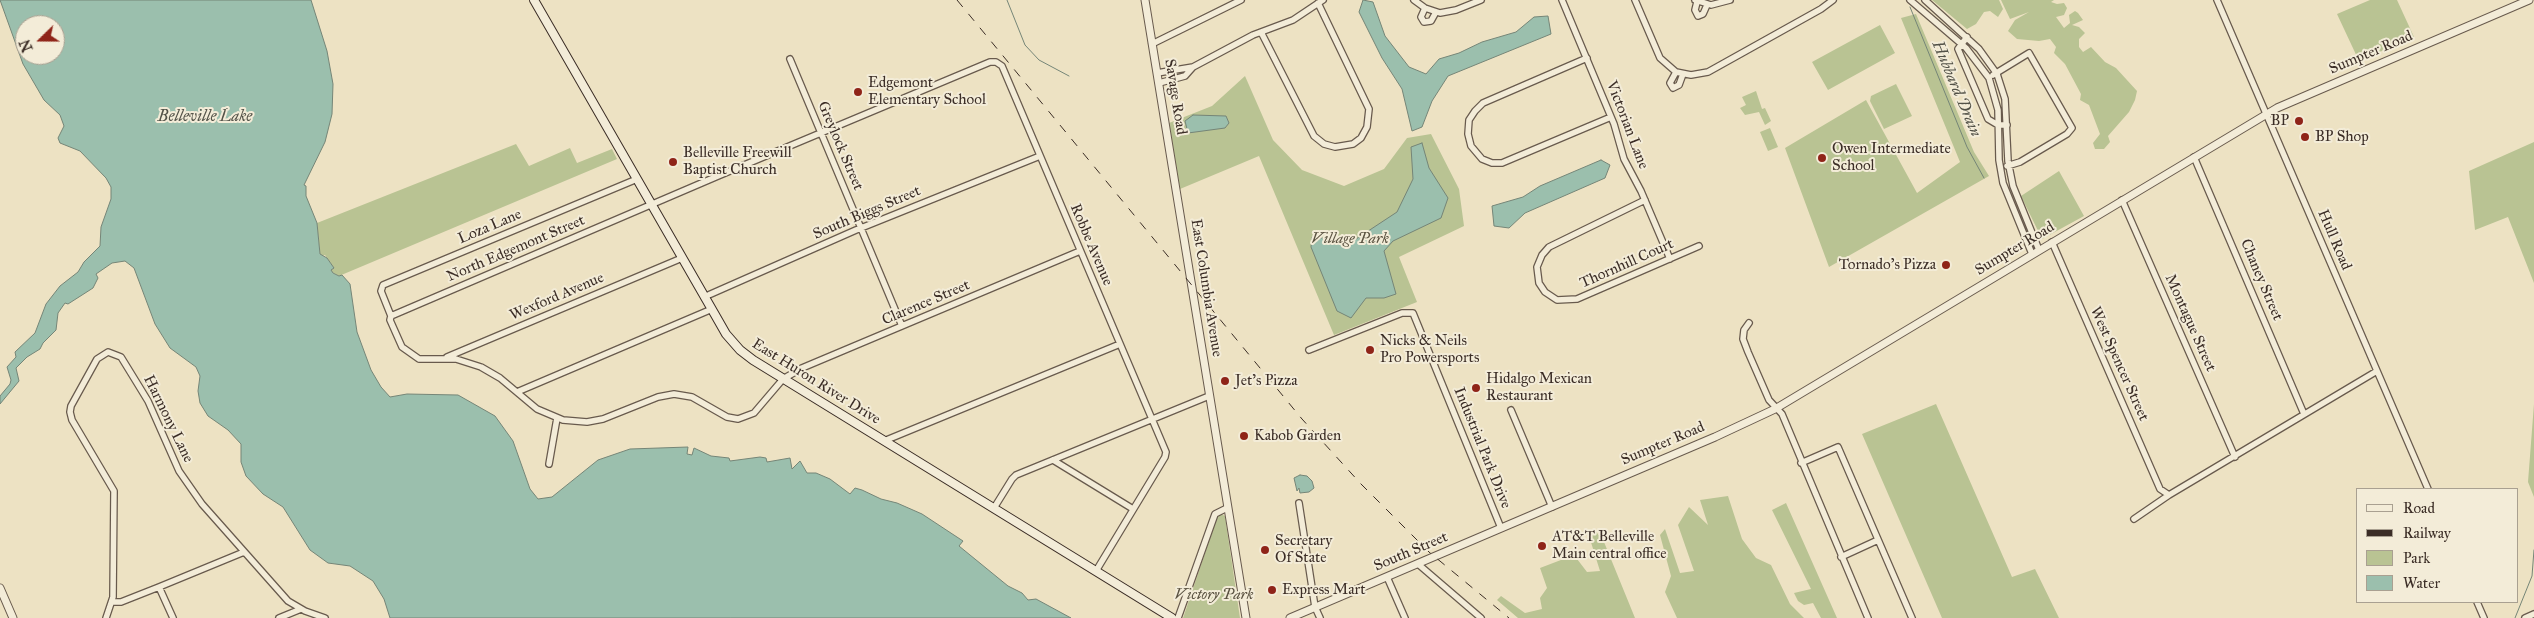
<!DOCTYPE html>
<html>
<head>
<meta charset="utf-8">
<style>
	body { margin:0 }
	#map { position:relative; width:2534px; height:618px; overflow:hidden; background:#ede2c3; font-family:"IM FELL Great Primer",serif }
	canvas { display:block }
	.legend { position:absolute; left:2356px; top:488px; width:162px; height:115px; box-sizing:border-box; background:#f3ecd8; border:1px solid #a9a091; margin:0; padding:6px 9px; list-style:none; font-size:15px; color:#3b2d26 }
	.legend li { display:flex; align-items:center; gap:10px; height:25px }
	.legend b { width:25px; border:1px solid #a9a091 }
	.north { position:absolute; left:15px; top:15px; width:50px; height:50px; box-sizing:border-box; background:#f3ecd8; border:1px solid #a9a091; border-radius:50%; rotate:248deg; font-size:14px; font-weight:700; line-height:20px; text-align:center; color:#3b2d26 }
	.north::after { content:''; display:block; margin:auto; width:18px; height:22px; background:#8f2418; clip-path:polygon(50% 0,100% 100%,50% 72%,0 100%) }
</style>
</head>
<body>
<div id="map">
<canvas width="2534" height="618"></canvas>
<ul class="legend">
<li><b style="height:6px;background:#f3ecd8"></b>Road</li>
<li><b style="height:6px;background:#3b2d26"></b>Railway</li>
<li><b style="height:14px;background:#b9c393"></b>Park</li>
<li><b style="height:14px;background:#9bbfad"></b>Water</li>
</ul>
<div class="north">N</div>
</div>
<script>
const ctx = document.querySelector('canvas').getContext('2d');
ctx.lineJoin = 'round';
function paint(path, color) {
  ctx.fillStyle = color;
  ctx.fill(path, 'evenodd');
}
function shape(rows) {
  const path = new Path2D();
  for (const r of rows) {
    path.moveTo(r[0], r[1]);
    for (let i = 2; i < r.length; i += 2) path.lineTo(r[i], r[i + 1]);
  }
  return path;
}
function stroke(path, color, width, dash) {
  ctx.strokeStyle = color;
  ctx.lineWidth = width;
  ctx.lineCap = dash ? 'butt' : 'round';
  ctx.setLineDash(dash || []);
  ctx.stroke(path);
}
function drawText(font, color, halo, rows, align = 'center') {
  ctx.font = font + ' "IM FELL Great Primer",serif';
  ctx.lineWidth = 4;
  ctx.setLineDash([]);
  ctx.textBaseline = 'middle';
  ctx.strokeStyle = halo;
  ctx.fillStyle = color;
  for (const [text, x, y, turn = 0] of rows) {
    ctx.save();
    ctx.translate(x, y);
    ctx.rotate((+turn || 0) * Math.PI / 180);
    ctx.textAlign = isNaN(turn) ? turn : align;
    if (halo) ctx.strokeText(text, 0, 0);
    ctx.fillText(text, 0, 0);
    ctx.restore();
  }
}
const green = shape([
	[1932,0,1999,0,2003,9,1998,17,1990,11,1984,12,1976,24,1967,29],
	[2001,0,2054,0,2051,2,2057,4,2064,3,2067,8,2064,15,2056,17,2064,28,2070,23,2069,15,2075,11,2078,13,2083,20,2072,25,2079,27,2085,33,2079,39,2079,47,2083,52,2091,47,2105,62,2116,68,2137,91,2135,100,2129,112,2108,136,2110,142,2104,149,2095,149,2093,143,2100,134,2089,105,2080,100,2081,94,2065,64,2054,53,2056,47,2050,39,2039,41,2017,39,2008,31,2015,20,2029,12,2010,19],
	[2370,0,2397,0,2414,37,2359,61,2337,14],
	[1916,14,1974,152,1989,176,1829,267,1785,148,1866,100,1917,193,1960,162,1901,18],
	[1880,25,1895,53,1828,90,1812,62],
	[1245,76,1273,140,1302,170,1344,186,1384,169,1407,138,1431,134,1459,189,1464,226,1399,257,1417,302,1334,335,1259,156,1180,189,1169,123,1212,106],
	[1896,84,1912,116,1884,129,1870,101,1871,96],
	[1756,91,1762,109,1765,108,1771,121,1765,125,1759,112,1745,115,1740,108,1746,105,1742,97],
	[1770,128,1778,147,1768,151,1760,132],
	[2534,142,2534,283,2508,217,2475,230,2469,171],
	[516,144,529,166,570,148,577,163,612,149,617,159,339,276,332,272,331,269,333,267,325,255,322,256,320,254,317,223],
	[2059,171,2084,216,2042,239,2021,196],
	[1936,404,2012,577,2035,569,2059,618,1942,618,1862,434],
	[2534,404,2534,497,2528,482],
	[1728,496,1742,539,1756,558,1771,565,1790,604,1804,618,1677,618,1665,592,1671,576,1660,535,1665,529,1680,573,1694,571,1678,525,1689,507,1708,525,1700,500],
	[1786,503,1837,618,1821,618,1813,603,1804,605,1798,601,1794,593,1811,589,1772,510],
	[1221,514,1225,516,1240,618,1183,618,1218,515],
	[1594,529,1604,542,1635,618,1518,618,1497,600,1501,596,1525,613,1542,609,1540,598,1547,588,1540,568,1574,555,1587,572,1600,571,1589,536]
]);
const water = shape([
	[0,0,311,0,327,51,333,84,332,114,325,142,304,185,306,186,306,196,317,223,320,254,327,258,334,268,331,270,333,273,339,276,342,275,350,284,357,332,371,370,381,387,390,397,407,394,458,395,495,416,513,441,530,489,538,499,552,497,598,460,630,449,688,447,687,454,692,455,694,448,711,456,729,458,730,461,760,457,766,458,767,462,790,458,792,469,800,461,807,473,816,473,830,479,850,494,855,488,862,490,881,499,897,503,922,514,963,541,959,546,1008,586,1022,593,1028,600,1036,599,1071,618,390,618,384,599,373,581,350,566,328,563,310,550,283,507,263,494,246,476,241,462,241,444,228,430,208,416,200,403,198,391,200,376,196,367,170,348,155,324,134,268,125,261,112,263,96,274,98,278,93,288,68,304,65,303,58,313,56,330,43,343,40,349,27,357,16,368,19,381,0,404,0,396,10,384,11,380,7,367,16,357,15,352,35,333,46,304,60,286,78,272,84,262,100,246,101,227,111,199,111,187,106,178,80,151,60,143,58,138,64,126,60,115,44,100,23,64,0,0],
	[25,25,55,25,55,55,25,55,25,25],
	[1363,0,1373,2,1385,36,1409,67,1426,74,1439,59,1459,53,1482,42,1516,32,1534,17,1548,16,1551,34,1448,76,1432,101,1422,127,1412,131,1402,89,1382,58,1359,12,1363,0],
	[1193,115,1226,116,1229,123,1225,128,1188,133,1185,121,1193,115],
	[1422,143,1429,168,1448,198,1441,218,1393,241,1384,251,1396,294,1384,298,1366,298,1351,318,1337,311,1311,247,1312,237,1353,241,1397,212,1413,179,1411,147,1422,143],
	[1601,160,1610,165,1605,178,1525,213,1509,228,1494,226,1492,206,1523,197,1540,186,1601,160],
	[1300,475,1307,476,1312,481,1314,488,1309,492,1300,493,1299,488,1297,491,1294,478,1300,475]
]);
const stream = shape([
	[1007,0,1025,45,1039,60,1069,76],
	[1910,7,1967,147,1984,178],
	[2515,618,2532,576,2534,550]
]);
const minor = shape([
	[1414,0,1425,8,1440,13,1456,10,1481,0],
	[1562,0,1614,124,1624,159,1641,191,1670,259],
	[1635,0,1660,58,1676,72,1691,75,1708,72,1821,9,1833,0],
	[1695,0,1711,5,1730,0],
	[1910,0,1966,48,1989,78,1998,110,1999,160,2003,183,2032,254],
	[1925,0,1979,49,1997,74,2005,99,2008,161,2013,186,2039,250],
	[2217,0,2428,489],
	[1697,2,1695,10,1698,16,1703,14,1707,5],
	[1425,8,1421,17,1424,22,1431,21,1436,12],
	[1261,32,1314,136,1324,144,1335,147,1353,144,1361,138,1367,127,1369,109,1318,3],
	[1967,37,1958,49,1988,119,1998,125,2007,125],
	[1152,44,1241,0],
	[1587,58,1483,103,1475,111,1469,120,1468,134,1471,146,1482,159,1492,163,1502,163,1611,117],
	[790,59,902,326],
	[1193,67,1253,35,1293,20,1323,0],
	[1676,72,1670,83,1673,88,1679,85,1683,74],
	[1157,73,1193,67,1185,76,1159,83],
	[1993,75,2029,53,2072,128,2067,134,2020,162,2007,166],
	[2194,157,2304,414],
	[637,179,383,285,381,291,391,316,390,320,402,347,419,359,456,359,481,367,500,378,537,409,563,420,587,422,603,419,658,397,674,394,692,397,727,417,738,419,754,413,783,379,802,368,1080,251],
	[1645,200,1549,247,1542,255,1537,267,1539,283,1545,292,1557,300,1577,299,1699,246],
	[2122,200,2235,457],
	[2052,242,2160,489,2169,495,2377,371],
	[704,297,856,230,1040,156],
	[391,316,718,176,990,62,996,62,1002,66,1166,452,1165,457,1096,571],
	[1749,323,1744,330,1743,339,1748,352,1769,400,1782,414,1868,618],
	[1309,350,1402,313,1413,313,1501,528],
	[447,357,682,258],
	[517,392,712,309],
	[1511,410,1552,507],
	[884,441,1120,344],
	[1053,460,1133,509],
	[1801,463,1838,447,1912,618],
	[549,464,557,418],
	[1299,503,1315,607,1320,618],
	[994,508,1012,479,1016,475,1209,396],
	[2134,519,2169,495],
	[1841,557,1878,540],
	[1418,564,1481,618],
	[1387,577,1405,618],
	[159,587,173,618],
	[113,602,121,602,159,587,244,552],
	[2477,602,2484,618],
	[106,618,113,597,114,491,72,420,70,412,71,406,97,359,108,352,121,357,137,383,148,401,179,471,202,504,288,601,305,611,325,618],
	[279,618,301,609],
	[1178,618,1215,514,1227,508],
	[2525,618,2534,614]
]);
const tertiary = shape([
	[1145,0,1246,618],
	[0,588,13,618],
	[1290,618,1715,437,1775,409,2277,108,2529,0]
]);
const secondary = shape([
	[534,0,714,313,726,334,740,350,753,360,1172,618]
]);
const rail = shape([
	[957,0,1302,419,1361,484,1429,552,1509,618]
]);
const markers = [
	[858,92,5,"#8f2418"],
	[2299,121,5,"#8f2418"],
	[2305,137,5,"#8f2418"],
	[1822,158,5,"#8f2418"],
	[673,162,5,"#8f2418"],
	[1946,265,5,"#8f2418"],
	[1370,350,5,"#8f2418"],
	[1225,381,5,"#8f2418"],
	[1476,388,5,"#8f2418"],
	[1244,436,5,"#8f2418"],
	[1542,546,5,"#8f2418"],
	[1265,550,5,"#8f2418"],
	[1272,590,5,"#8f2418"]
];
const streetNames = [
	["Sumpter Road",2371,53,-23],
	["Savage Road",1175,97,81],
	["Victorian Lane",1627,125,69],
	["Greylock Street",840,146,67],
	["South Biggs Street",867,213,-23],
	["Loza Lane",490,227,-23],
	["Hull Road",2334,240,67],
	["Robbe Avenue",1091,245,67],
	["North Edgemont Street",516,249,-23],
	["Sumpter Road",2015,249,-31],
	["Thornhill Court",1627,264,-24],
	["Chaney Street",2261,280,67],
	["East Columbia Avenue",1206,288,81],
	["Wexford Avenue",557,297,-23],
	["Clarence Street",926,303,-23],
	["Montague Street",2190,323,66],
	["West Spencer Street",2119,364,66],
	["East Huron River Drive",816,382,32],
	["Harmony Lane",168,419,64],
	["Sumpter Road",1663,444,-23],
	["Industrial Park Drive",1482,448,68],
	["South Street",1411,552,-23]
];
const poiNames = [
	["Edgemont",868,83],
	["Elementary School",868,100],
	["BP",2289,121,"right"],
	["BP Shop",2315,137],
	["Owen Intermediate",1832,149],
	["School",1832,166],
	["Belleville Freewill",683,153],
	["Baptist Church",683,170],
	["Tornado's Pizza",1936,265,"right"],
	["Nicks & Neils",1380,341],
	["Pro Powersports",1380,358],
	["Hidalgo Mexican",1486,379],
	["Restaurant",1486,396],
	["Jet's Pizza",1235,381],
	["Kabob Garden",1254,436],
	["AT&T Belleville",1552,537],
	["Main central office",1552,554],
	["Secretary",1275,541],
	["Of State",1275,558],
	["Express Mart",1282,590]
];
const parkNames = [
	["Village Park",1350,239],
	["Victory Park",1214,595]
];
const waterNames = [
	["Hubbard Drain",1956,89,67],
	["Belleville Lake",205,117]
];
paint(green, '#b9c393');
paint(water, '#9bbfad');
stroke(water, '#758577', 1);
stroke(stream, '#758577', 1);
stroke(minor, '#685a4d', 8);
stroke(tertiary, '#685a4d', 9);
stroke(secondary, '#3b2d26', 10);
stroke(minor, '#f3ecd8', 5.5);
stroke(tertiary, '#f3ecd8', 7);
stroke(secondary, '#f3ecd8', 8);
stroke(rail, '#3b2d26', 1, [9, 9]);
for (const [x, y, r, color] of markers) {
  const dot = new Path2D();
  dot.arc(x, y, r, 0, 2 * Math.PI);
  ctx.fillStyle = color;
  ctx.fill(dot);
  stroke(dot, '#f3ecd8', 2);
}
drawText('15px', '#3b2d26', '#f3ecd8', streetNames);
drawText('15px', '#3b2d26', '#f3ecd8', poiNames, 'left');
drawText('italic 15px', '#5a5241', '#f3ecd8', parkNames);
drawText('italic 16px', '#535248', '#f3ecd8', waterNames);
</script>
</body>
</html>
